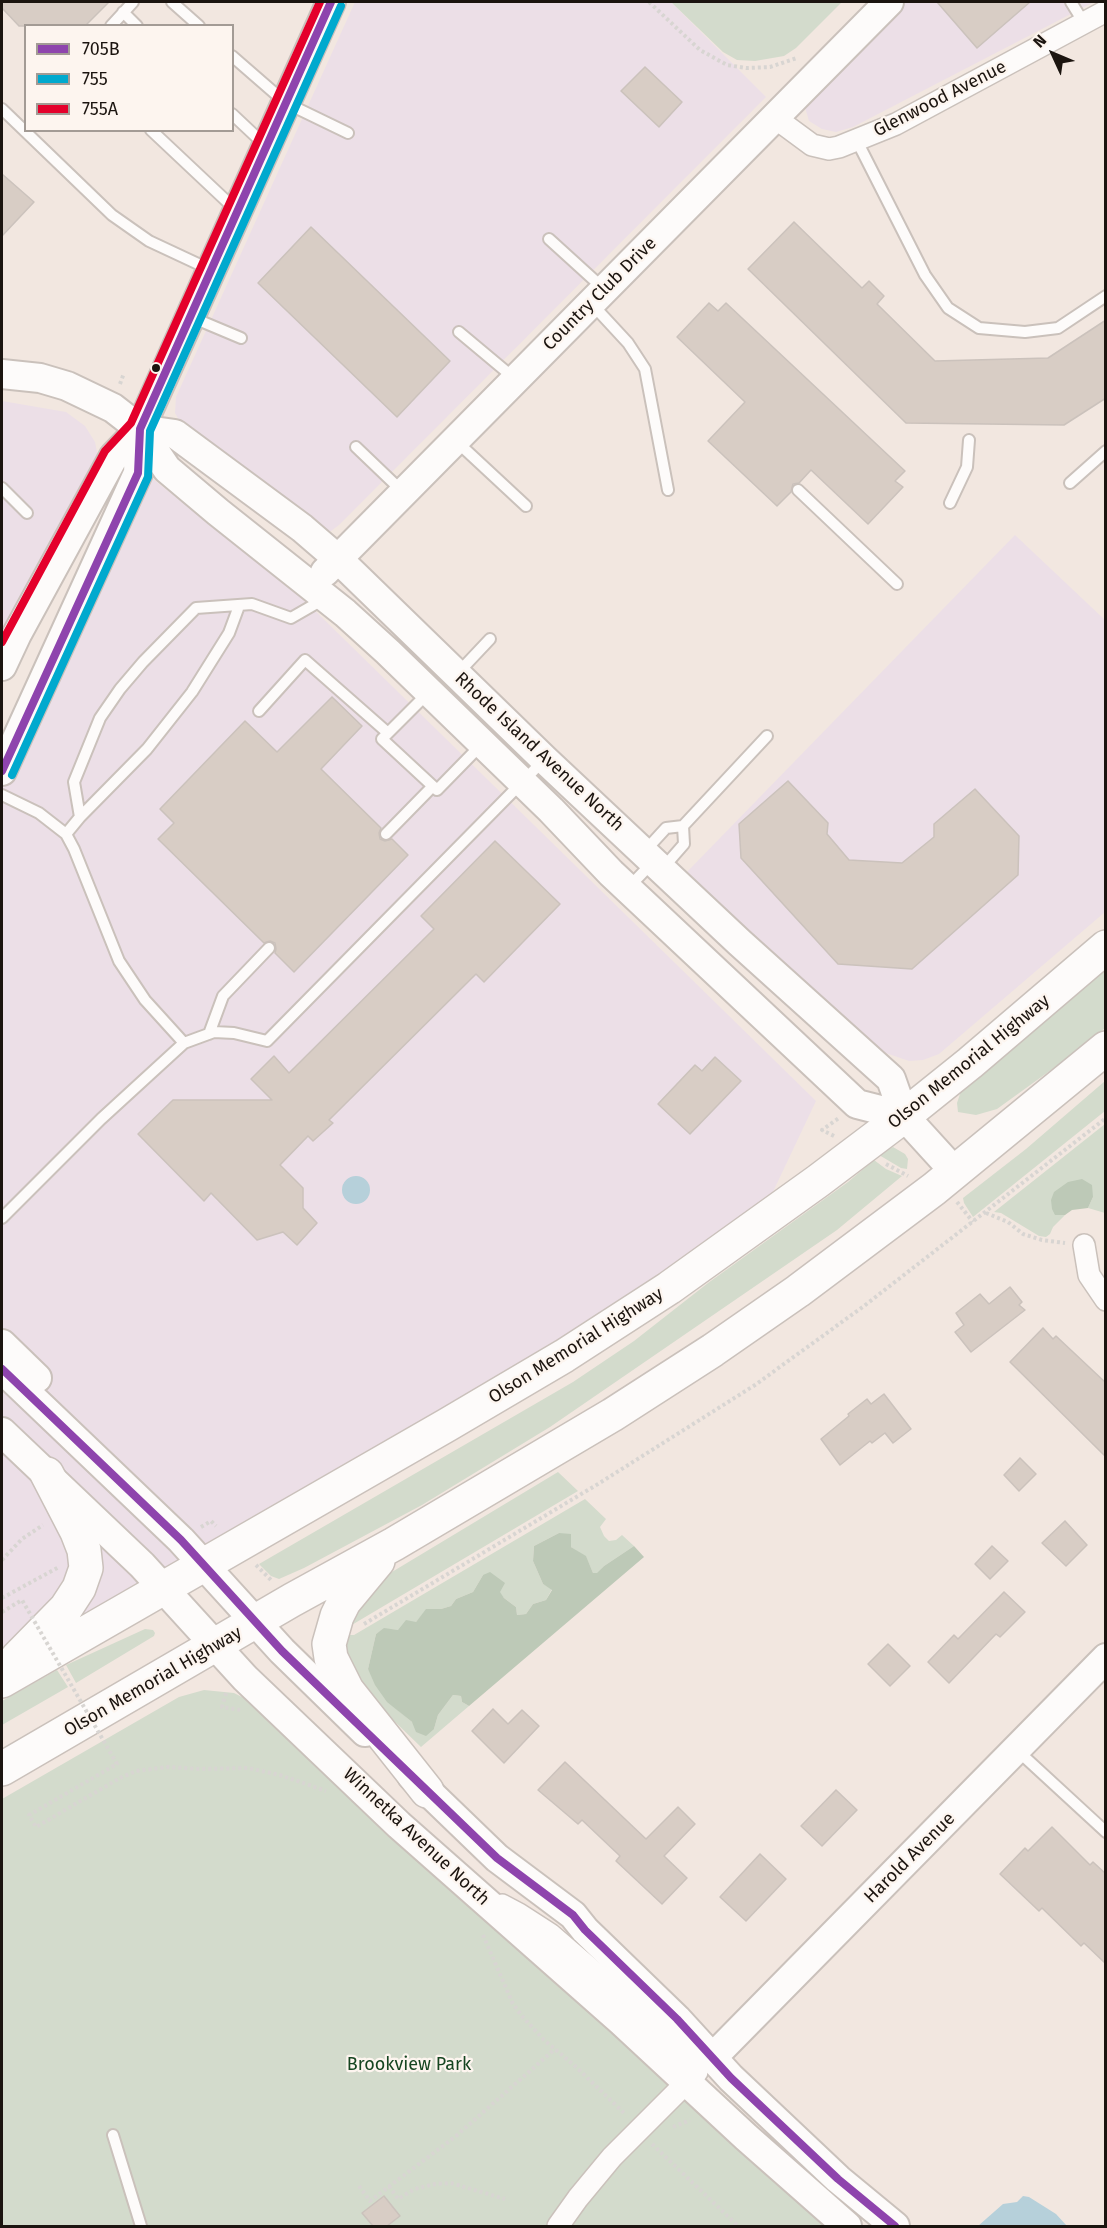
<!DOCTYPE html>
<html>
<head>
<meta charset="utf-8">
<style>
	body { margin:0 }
	#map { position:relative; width:1107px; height:2228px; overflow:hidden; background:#f2e7e0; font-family:"Fira Sans",sans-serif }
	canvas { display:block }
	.frame { position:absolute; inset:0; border:3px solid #1b140f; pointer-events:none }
	.legend { position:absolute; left:24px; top:24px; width:210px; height:108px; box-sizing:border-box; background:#fdf5ef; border:2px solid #a39b95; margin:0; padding:8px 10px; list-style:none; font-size:18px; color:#1b140f }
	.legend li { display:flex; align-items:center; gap:12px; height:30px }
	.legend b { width:30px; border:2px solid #a39b95 }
	.north { position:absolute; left:1023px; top:24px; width:60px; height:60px; -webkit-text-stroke:4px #fdf5ef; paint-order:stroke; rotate:314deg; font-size:16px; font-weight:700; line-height:24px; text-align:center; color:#1b140f }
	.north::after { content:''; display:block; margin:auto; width:21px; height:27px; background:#1b140f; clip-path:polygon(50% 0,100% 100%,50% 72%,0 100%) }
</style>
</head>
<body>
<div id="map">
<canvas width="1107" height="2228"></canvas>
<div class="frame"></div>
<ul class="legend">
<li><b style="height:8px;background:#8e44ad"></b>705B</li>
<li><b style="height:8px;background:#00a9ce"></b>755</li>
<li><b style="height:8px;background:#e4002b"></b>755A</li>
</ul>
<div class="north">N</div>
</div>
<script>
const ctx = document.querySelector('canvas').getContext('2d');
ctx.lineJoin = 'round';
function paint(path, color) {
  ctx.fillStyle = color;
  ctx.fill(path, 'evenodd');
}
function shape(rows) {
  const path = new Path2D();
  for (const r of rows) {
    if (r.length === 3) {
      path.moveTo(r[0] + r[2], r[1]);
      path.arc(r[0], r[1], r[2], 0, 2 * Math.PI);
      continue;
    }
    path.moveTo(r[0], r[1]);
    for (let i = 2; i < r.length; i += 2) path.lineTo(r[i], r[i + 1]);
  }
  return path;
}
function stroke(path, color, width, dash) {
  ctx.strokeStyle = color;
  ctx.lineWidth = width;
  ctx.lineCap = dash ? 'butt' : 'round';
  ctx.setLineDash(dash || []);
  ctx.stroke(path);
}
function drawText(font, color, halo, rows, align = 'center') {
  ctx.font = font + ' "Fira Sans",sans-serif';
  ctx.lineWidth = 4.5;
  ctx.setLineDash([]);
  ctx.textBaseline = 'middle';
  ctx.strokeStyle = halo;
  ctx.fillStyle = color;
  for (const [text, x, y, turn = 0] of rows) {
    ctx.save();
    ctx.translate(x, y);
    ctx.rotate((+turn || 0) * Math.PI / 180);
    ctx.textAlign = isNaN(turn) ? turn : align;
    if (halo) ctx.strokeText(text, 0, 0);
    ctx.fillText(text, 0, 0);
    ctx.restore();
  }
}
const commercial = shape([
	[355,2,671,2,766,97,339,525,331,531,318,529,182,425,175,413,176,397],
	[905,2,1094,2,853,127,836,132,822,129,809,121,805,107,811,96],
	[2,401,66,412,85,426,95,442,98,457,2,636],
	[148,475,300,596,816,1101,771,1196,602,1314,297,1493,2,1662,2,784],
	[1015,535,1105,620,1105,912,939,1054,923,1060,909,1061,880,1051,684,875]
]);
const green = shape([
	[671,2,842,2,796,48,784,56,755,61,737,60,723,52],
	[1105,967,1105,1028,1069,1057,997,1109,976,1115,958,1112,957,1103,961,1091,1066,1003],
	[1105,1081,1105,1111,973,1217,964,1203,963,1198,1026,1149],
	[1105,1124,1105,1213,1088,1208,1093,1197,1055,1214,1065,1215,1053,1227,1050,1234,1046,1237,1039,1236,1001,1213,994,1212],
	[893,1147,905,1154,908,1159,907,1169,901,1168,879,1155],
	[874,1160,886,1169,902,1176,837,1230,550,1427,422,1505,304,1568,279,1579,271,1576,259,1564,573,1382,634,1341,708,1283,848,1182],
	[558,1472,578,1491,350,1626,372,1584],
	[585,1499,606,1519,600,1527,604,1536,609,1541,616,1540,622,1535,634,1546,604,1566,597,1574,593,1573,586,1557,571,1547,559,1533,534,1546,533,1561,543,1584,552,1589,546,1600,533,1604,526,1614,517,1615,516,1607,504,1598,483,1575,473,1592,456,1599,451,1606,441,1609,427,1609,416,1622,398,1630,384,1629,376,1634,368,1669,400,1712,412,1722,434,1729,438,1715,453,1695,461,1696,462,1702,469,1706,421,1747,361,1689,344,1653,348,1635,354,1635],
	[145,1629,153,1630,155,1633,154,1636,76,1683,66,1665],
	[57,1670,68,1687,2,1725,2,1701],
	[204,1690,234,1693,250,1701,831,2226,2,2226,2,1799,179,1697]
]);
const forest = shape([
	[1082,1179,1092,1185,1093,1197,1088,1208,1072,1210,1065,1215,1055,1215,1052,1209,1051,1200,1054,1192,1068,1182],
	[559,1533,571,1534,571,1547,586,1556,593,1573,597,1573,604,1566,634,1546,644,1557,469,1706,462,1702,461,1696,453,1695,438,1715,434,1729,426,1736,416,1732,412,1722,387,1702,375,1685,368,1669,376,1634,384,1628,398,1630,406,1620,416,1622,426,1609,441,1609,451,1606,456,1599,473,1592,483,1575,490,1572,505,1583,500,1592,504,1598,516,1607,517,1615,526,1614,533,1604,546,1600,552,1590,543,1584,533,1561,534,1546]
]);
const water = shape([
	[356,1190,14],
	[1023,2196,1029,2197,1056,2214,1067,2226,978,2226,1003,2204,1017,2202]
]);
const building = shape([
	[2,2,109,2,85,26,19,26,2,8,2,2],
	[937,2,1030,2,977,48,937,2],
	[645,67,682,102,659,127,621,91,645,67],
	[2,174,34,202,2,236,2,174],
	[794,222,862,288,869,281,884,296,877,304,935,361,1048,358,1106,320,1106,398,1064,425,906,423,748,269,794,222],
	[311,227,450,361,397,417,258,283,311,227],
	[709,303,718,311,726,303,905,471,895,481,903,487,868,524,811,470,799,483,793,484,791,492,777,506,708,441,745,402,677,337,709,303],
	[332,697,362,726,321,769,381,828,379,833,380,839,385,841,392,839,408,855,294,972,275,953,276,949,275,943,270,941,264,943,158,839,174,823,160,809,245,721,277,752,332,697],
	[788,781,828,823,827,834,849,860,902,863,934,837,934,824,975,789,1019,836,1018,875,912,969,838,964,741,858,739,824,788,781],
	[495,841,560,904,484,982,476,974,329,1120,333,1123,313,1141,308,1136,280,1165,303,1188,303,1208,317,1223,297,1245,283,1232,257,1240,211,1193,204,1201,138,1134,173,1100,272,1100,251,1079,274,1056,289,1073,434,929,421,916,495,841],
	[715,1057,741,1081,690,1134,658,1104,695,1065,702,1071,715,1057],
	[1010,1287,1022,1302,1019,1305,1025,1310,971,1352,955,1332,964,1325,956,1313,980,1294,989,1304,1010,1287],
	[1043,1328,1053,1339,1056,1336,1106,1383,1106,1457,1010,1362,1043,1328],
	[884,1394,911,1429,893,1443,885,1433,872,1443,870,1441,840,1465,821,1439,849,1416,848,1414,867,1399,871,1404,884,1394],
	[1020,1458,1036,1474,1019,1491,1004,1475,1020,1458],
	[1065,1521,1087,1545,1066,1566,1042,1543,1065,1521],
	[992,1546,1008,1561,990,1579,975,1564,992,1546],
	[1004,1592,1025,1612,1000,1637,996,1634,949,1683,928,1662,954,1635,958,1639,1004,1592],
	[888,1644,910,1666,890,1686,868,1664,888,1644],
	[493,1709,508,1724,522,1710,539,1726,504,1763,472,1731,493,1709],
	[565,1762,646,1839,678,1807,695,1824,664,1856,687,1878,662,1904,616,1861,620,1856,582,1820,578,1824,538,1790,565,1762],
	[836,1790,857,1810,822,1846,801,1826,836,1790],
	[1052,1827,1090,1865,1093,1862,1106,1874,1106,1964,1084,1943,1081,1946,1042,1908,1039,1911,1000,1874,1025,1848,1028,1851,1052,1827],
	[760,1854,786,1879,746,1921,720,1897,760,1854],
	[384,2196,400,2216,387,2226,373,2226,362,2213,384,2196]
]);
const path = shape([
	[649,2,700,50,727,65,746,68,770,67,797,58],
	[120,384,124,373],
	[834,1136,822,1130,839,1118],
	[886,1164,908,1176],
	[957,1202,973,1222],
	[986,1213,1008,1222,1023,1234,1042,1240,1065,1243],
	[201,1527,211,1521,216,1526],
	[2,1560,22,1539,43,1525],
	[256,1565,272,1581],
	[2,1598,59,1567],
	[364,1624,598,1484,755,1385,864,1306,1106,1118],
	[226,1693,222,1707,241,1710],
	[120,1778,136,1771,168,1767,199,1769,248,1768,280,1775,326,1791],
	[483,1935,512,2002,521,2015,544,2040,574,2065,625,2114],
	[673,2127,690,2120],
	[652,2144,738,2226],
	[359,2186,370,2201,456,2136,555,2049],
	[389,2186,398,2199,415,2189,435,2184,451,2183,505,2199]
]);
const lane = shape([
	[172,2,199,26],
	[1071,2,1084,23],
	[123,12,137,26],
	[111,26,133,2],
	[232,56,286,103,348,133],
	[2,109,112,215,149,241,211,270],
	[232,114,266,146],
	[151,130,236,210],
	[857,141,925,275,948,308,979,328,1025,332,1058,328,1106,296],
	[549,239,604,289],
	[591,303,628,343,645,369,668,490],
	[191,317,241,338],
	[459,332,514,378],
	[455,440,526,506],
	[356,447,403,492],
	[1070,483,1106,451],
	[2,488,27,513],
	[798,490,897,584],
	[950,503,967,467,969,440],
	[457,674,490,639],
	[429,692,382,739,437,790,481,745],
	[259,711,305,660,388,733],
	[2,795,39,813,66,834,74,849,119,961,145,1000,184,1043],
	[80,817,74,782,100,718,120,689,143,662,196,608,252,604,291,618,324,599],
	[66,834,80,817,147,749,192,692,229,633,239,606],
	[386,834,433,786],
	[644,852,666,828,683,826,767,736],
	[663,868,684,844,683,826],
	[628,888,652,863],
	[209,1034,223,996,269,948],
	[2,1218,101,1119,184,1043,214,1032,234,1033,267,1041,544,760],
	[1018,1751,1106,1832],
	[113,2135,141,2226]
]);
const street = shape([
	[774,117,812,145,829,149,839,147,896,124,1106,11],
	[1084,1245,1089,1275,1106,1300],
	[502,1905,519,1914,550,1934,689,2054,700,2061,713,2057],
	[558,2226,578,2198,612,2157,697,2072]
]);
const secondary = shape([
	[2,374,40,378,67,386,113,408,140,429,167,469,218,512,345,613,388,652,551,810,611,873,857,1104,904,1116],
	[140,429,175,434,302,528,338,559,544,759,739,942,891,1079,904,1116,955,1172],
	[325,572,889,2],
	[2,666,17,634,114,456,140,429,331,2],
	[2,771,138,473,140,429],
	[2,1344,37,1378],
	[2,1369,181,1540,282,1651,365,1732],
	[2,1432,142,1565,245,1678,399,1825,621,2021,746,2137,847,2226],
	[412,1776,497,1858,573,1915,585,1930,677,2019,731,2078,838,2179,895,2226],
	[713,2057,1106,1658]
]);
const highway = shape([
	[378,1561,344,1602,337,1616,329,1644,331,1658,347,1690,427,1791],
	[17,1658,66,1608,79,1588,86,1568,84,1550,77,1532,47,1474],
	[2,1681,447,1425,564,1356,669,1288,818,1181,904,1116,970,1063,1106,947],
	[2,1769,292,1600,394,1544,612,1415,713,1350,798,1291,934,1189,1106,1048]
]);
const pathBridge = shape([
	[2,1612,22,1600,117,1764,29,1815,36,1827,120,1778]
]);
const bus1 = shape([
	[2,771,138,473,140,429,331,2],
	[2,1369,181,1540,282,1651,497,1858,573,1915,585,1930,677,2019,731,2078,838,2179,895,2226]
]);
const bus2 = shape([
	[12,775,148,477,150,431,341,6]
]);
const bus3 = shape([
	[2,642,105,451,131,423,320,2]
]);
const markers = [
	[156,368,5,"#1b140f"]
];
const streetNames = [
	["Glenwood Avenue",940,99,-27],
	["Country Club Drive",600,294,-45],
	["Rhode Island Avenue North",539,752,43],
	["Olson Memorial Highway",969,1062,-39],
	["Olson Memorial Highway",576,1346,-32],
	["Olson Memorial Highway",153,1682,-30],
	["Winnetka Avenue North",416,1837,43],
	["Harold Avenue",910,1858,-45]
];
const parkNames = [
	["Brookview Park",409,2065]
];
paint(commercial, '#ecdfe7');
paint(green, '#d3dbcc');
paint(forest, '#bdc9b7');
paint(water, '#b6d0da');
paint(building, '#d8cdc5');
stroke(building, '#cbc2bc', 1.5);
stroke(lane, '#cac1bb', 14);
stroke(street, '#cac1bb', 24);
stroke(secondary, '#cac1bb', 32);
stroke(highway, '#cac1bb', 36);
stroke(path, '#d8d5d2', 4, [3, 3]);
stroke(lane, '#fdfbfa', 10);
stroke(street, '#fdfbfa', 21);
stroke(secondary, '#fdfbfa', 28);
stroke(highway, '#fdfbfa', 33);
stroke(pathBridge, '#d8d5d2', 4, [3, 3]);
stroke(bus1, '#8e44ad', 8);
stroke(bus2, '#00a9ce', 8);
stroke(bus3, '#e4002b', 8);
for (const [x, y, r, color] of markers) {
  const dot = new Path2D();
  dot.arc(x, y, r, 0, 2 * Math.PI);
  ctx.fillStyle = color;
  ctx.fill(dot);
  stroke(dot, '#fdf5ef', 2);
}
drawText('18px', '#1b140f', '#fdf5ef', streetNames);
drawText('18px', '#154520', '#fdf5ef', parkNames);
</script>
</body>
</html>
